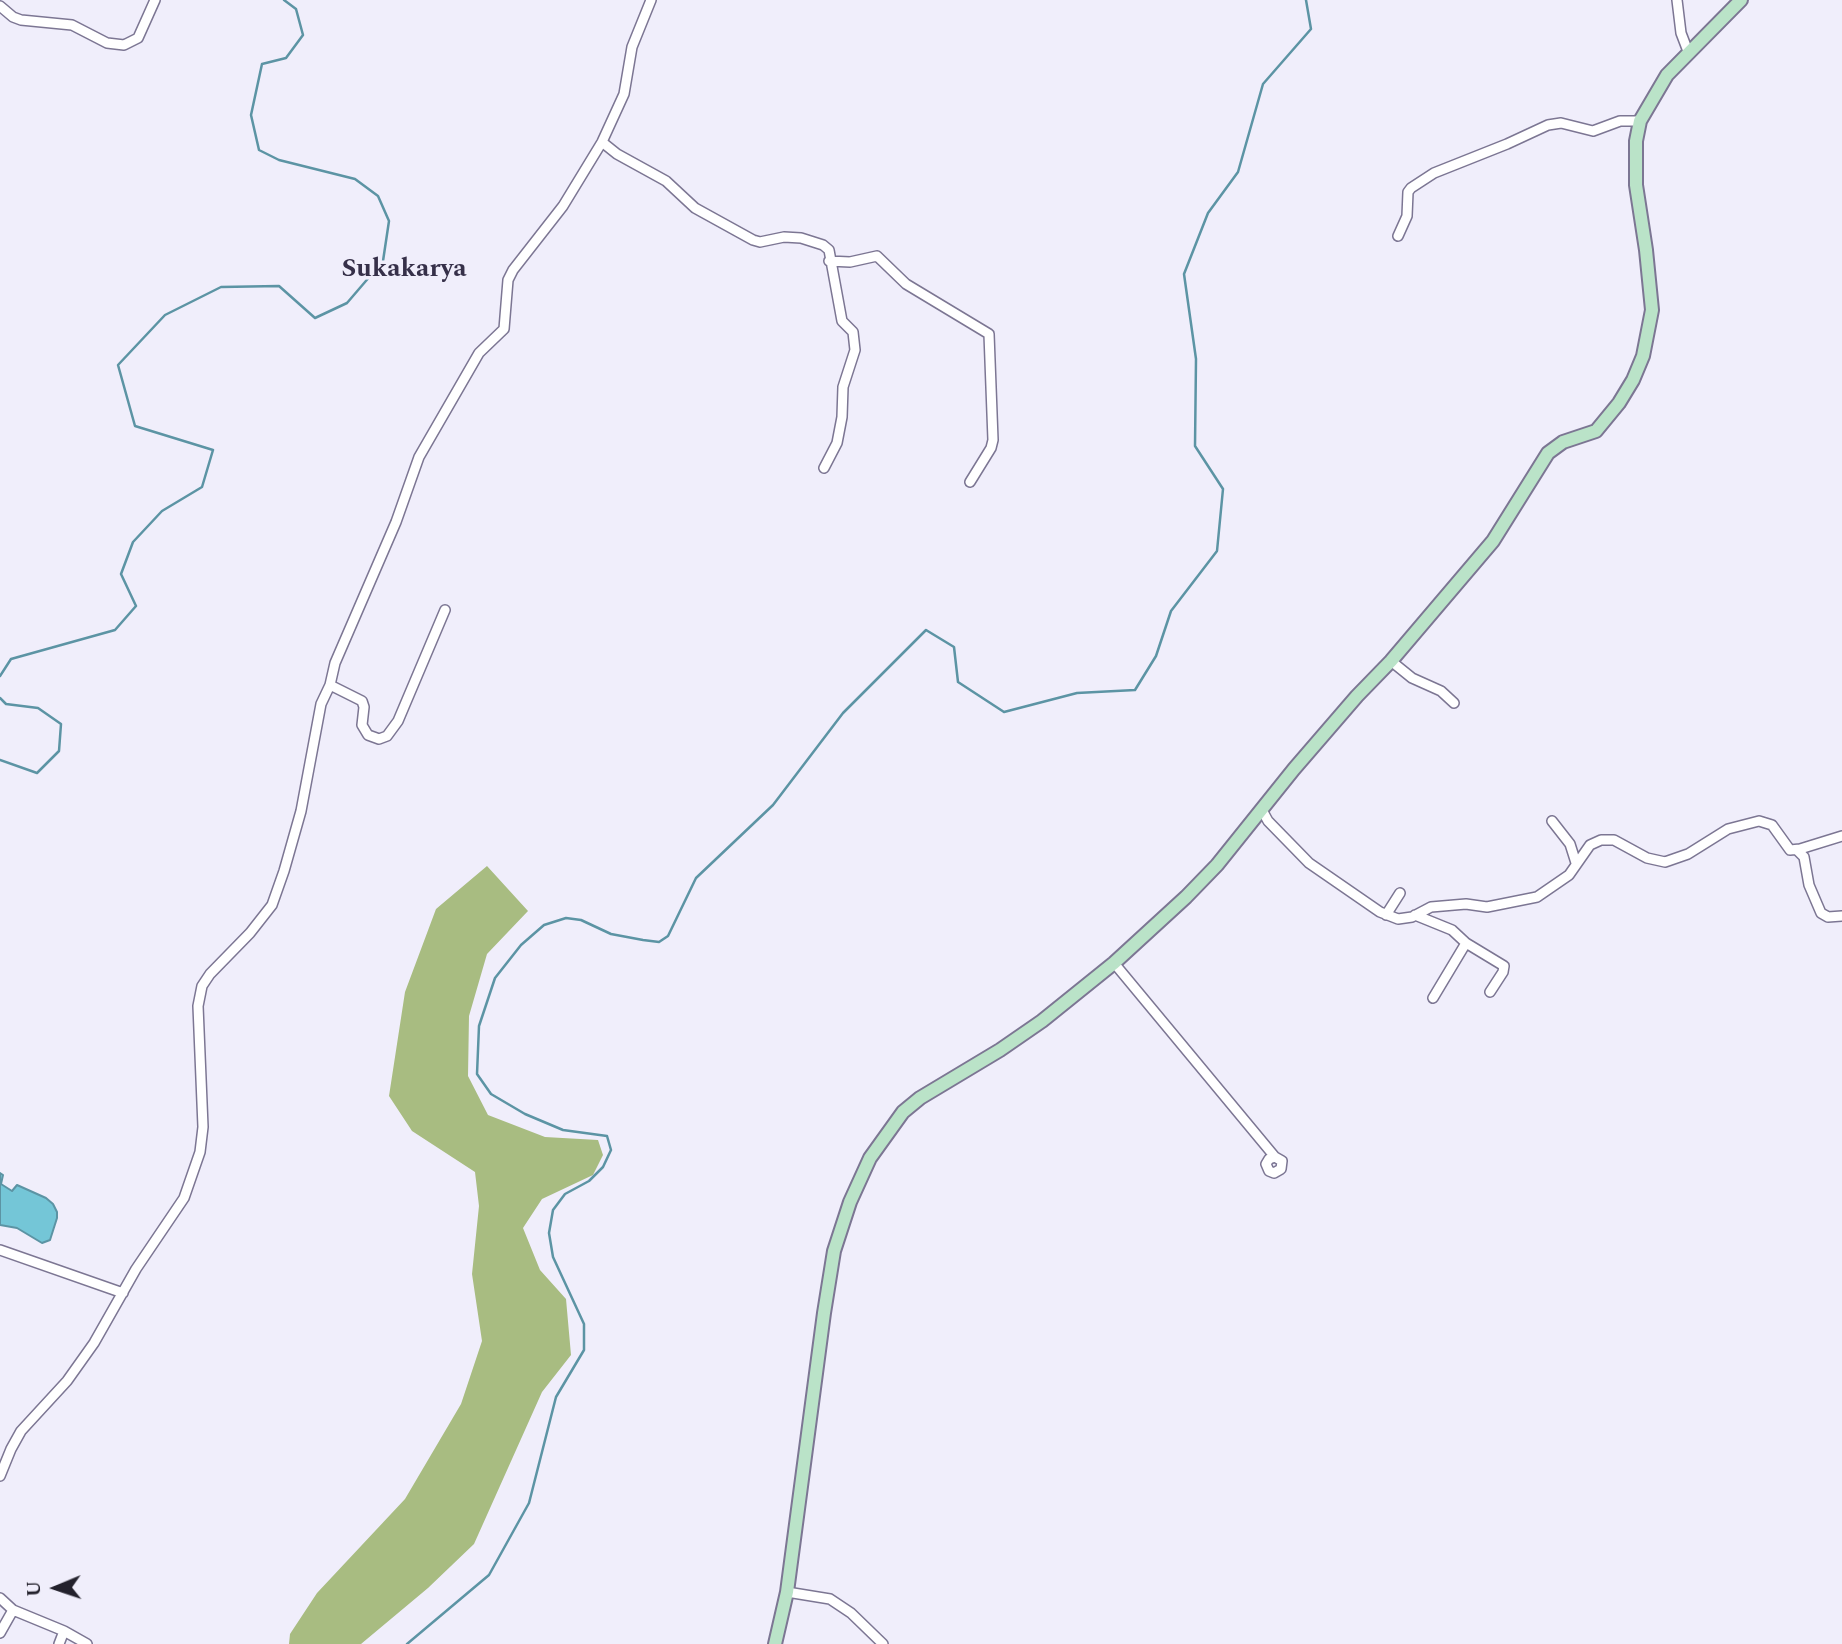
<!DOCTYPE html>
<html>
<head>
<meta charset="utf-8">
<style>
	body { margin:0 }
	#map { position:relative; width:1842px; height:1644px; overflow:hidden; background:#f0eefb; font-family:Spectral,serif }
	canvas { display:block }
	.north { position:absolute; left:21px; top:1553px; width:70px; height:70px; -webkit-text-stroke:5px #f0eefb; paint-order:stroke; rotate:268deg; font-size:19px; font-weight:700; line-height:28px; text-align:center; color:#23212c }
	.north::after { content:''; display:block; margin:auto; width:24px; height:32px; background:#23212c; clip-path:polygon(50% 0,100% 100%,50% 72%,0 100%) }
</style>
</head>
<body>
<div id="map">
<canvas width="1842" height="1644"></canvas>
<div class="north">U</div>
</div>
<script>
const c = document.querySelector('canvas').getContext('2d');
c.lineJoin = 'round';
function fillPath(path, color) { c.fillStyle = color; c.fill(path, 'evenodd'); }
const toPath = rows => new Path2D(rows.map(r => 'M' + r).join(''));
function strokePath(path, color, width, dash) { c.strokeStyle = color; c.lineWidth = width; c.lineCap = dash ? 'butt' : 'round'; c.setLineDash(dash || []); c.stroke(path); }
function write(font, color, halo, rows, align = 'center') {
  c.font = font + ' Spectral,serif'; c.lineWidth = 7; c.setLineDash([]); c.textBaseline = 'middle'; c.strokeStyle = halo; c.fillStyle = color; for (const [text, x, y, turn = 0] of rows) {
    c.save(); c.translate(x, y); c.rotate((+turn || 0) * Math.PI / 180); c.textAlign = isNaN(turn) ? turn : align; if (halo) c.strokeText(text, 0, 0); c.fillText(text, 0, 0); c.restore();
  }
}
fillPath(toPath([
	[487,866,528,911,487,954,469,1016,468,1076,488,1115,545,1137,598,1140,603,1155,593,1175,542,1199,523,1228,540,1270,566,1299,571,1355,542,1392,474,1544,428,1588,361,1644,289,1644,290,1634,317,1593,405,1499,461,1404,482,1341,472,1274,479,1206,475,1172,412,1131,389,1096,405,992,436,909]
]), '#a8bc81');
const water = toPath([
	[0,1173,3,1175,1,1184,12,1191,17,1185,46,1198,53,1204,57,1212,57,1218,50,1240,42,1243,17,1228,0,1225,0,1173]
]);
fillPath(water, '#74c6d7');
strokePath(water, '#5c94a4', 2);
strokePath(toPath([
	[0,676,11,659,115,630,136,606,121,574,133,542,162,511,202,487,213,450,135,426,118,365,165,315,221,287,279,286,315,318,347,303,383,261,389,221,378,196,355,179,279,160,259,150,251,115,262,64,286,58,303,35,296,9,284,0],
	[0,698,6,704,38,708,61,724,59,751,37,773,0,760],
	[407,1644,489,1575,529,1503,556,1397,584,1350,584,1324,553,1257,549,1233,553,1210,565,1194,589,1181,603,1167,611,1150,607,1136,563,1130,525,1114,491,1094,477,1074,479,1026,495,978,521,945,544,925,566,918,581,920,611,934,643,940,659,942,668,936,696,878,773,805,843,713,926,630,954,647,958,682,1004,712,1077,693,1135,690,1156,656,1171,611,1217,551,1223,489,1195,446,1196,359,1184,274,1208,213,1238,172,1263,84,1311,29,1306,0]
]), '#5c94a4', 2.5);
const street = toPath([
	[1677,0,1681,33,1689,54],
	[0,6,13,17,21,20,72,25,107,43,124,45,138,38,155,0],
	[602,142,617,154,666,181,695,208,753,240,760,242,784,237,801,238,823,245,829,250,842,321,853,332,855,350,843,387,842,417,837,443,824,468],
	[1398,236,1407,216,1408,192,1411,188,1434,173,1507,144,1548,125,1561,123,1593,131,1620,121,1640,121],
	[829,261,850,262,877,256,906,284,989,334,993,440,991,448,970,482],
	[1391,661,1412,678,1441,691,1454,703],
	[330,685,362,701,364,707,362,725,368,735,379,739,387,736,398,721,445,610],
	[1262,810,1268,821,1309,863,1380,912,1398,919,1412,917,1431,907,1466,904,1487,907,1537,897,1569,875,1590,845,1601,840,1614,840,1647,858,1665,862,1688,854,1728,829,1759,821,1772,825,1790,850,1800,849,1842,836],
	[1552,821,1570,844,1576,863],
	[1797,850,1804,857,1809,885,1821,913,1828,917,1842,916],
	[1386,915,1400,893],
	[1415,915,1452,930,1466,943,1433,998],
	[1466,943,1504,966,1503,972,1490,992],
	[1114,963,1275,1157,1282,1161,1281,1169,1274,1173,1269,1171,1266,1164,1269,1159,1275,1157],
	[0,1250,123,1293],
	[0,1476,11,1449,21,1431,67,1381,94,1343,136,1269,184,1198,200,1152,203,1127,198,1006,202,986,210,974,250,933,272,905,284,871,301,811,321,704,330,685,335,663,396,522,419,457,479,353,504,329,508,280,513,270,563,206,602,142,624,94,632,47,651,0],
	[787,1592,830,1599,851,1613,883,1644],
	[0,1598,13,1610,64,1631,87,1644],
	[0,1633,13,1610],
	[59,1644,64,1631]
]);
const secondary = toPath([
	[775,1644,787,1592,824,1313,834,1251,850,1202,870,1158,903,1112,920,1098,1000,1050,1042,1021,1114,963,1186,897,1217,865,1294,769,1357,696,1391,661,1493,541,1548,453,1563,442,1596,431,1619,403,1633,380,1643,356,1652,310,1646,250,1636,185,1636,141,1640,121,1667,75,1741,0]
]);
strokePath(street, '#7c7693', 12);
strokePath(secondary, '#7c7693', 16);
strokePath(street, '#fff', 9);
strokePath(secondary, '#bae3c8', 12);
write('bold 26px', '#363049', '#f0eefb', [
	["Sukakarya",404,271]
]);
</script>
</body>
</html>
